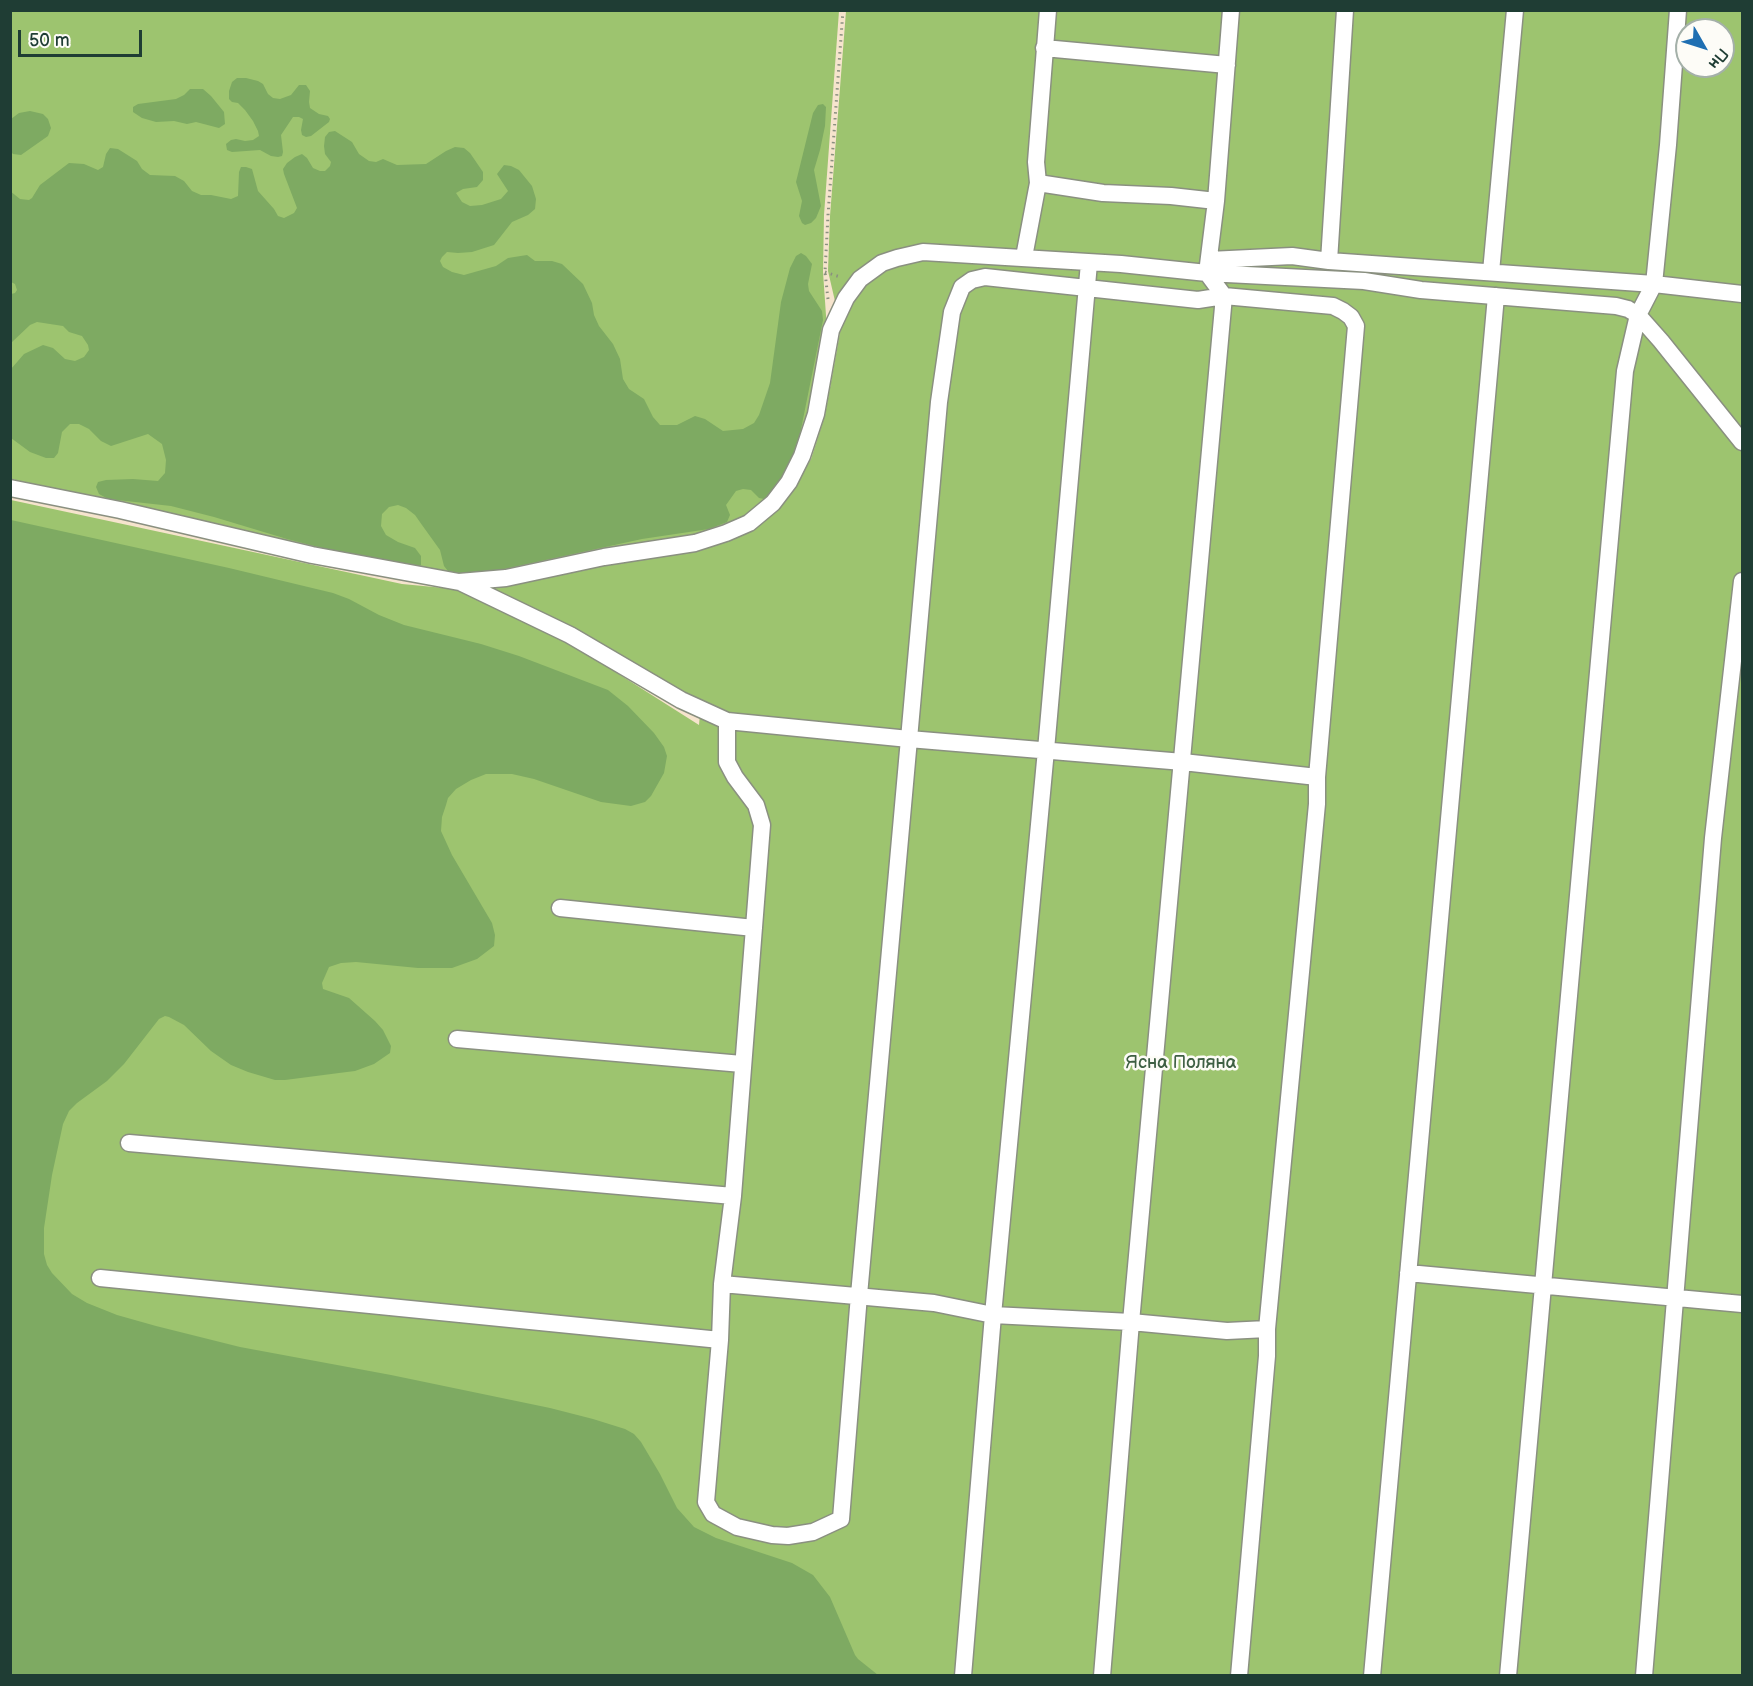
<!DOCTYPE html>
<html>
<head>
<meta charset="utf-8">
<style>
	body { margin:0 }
	#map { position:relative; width:1753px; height:1686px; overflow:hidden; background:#f6e4cd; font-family:"Balsamiq Sans",sans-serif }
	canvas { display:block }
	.frame { position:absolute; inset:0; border:12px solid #1f3d34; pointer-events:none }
	.north { position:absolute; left:1675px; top:18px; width:60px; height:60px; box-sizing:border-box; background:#fdfcf7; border:2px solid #a4b0a9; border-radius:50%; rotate:129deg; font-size:16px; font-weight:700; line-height:24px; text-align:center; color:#1f3d34 }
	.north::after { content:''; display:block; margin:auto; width:21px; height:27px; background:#1f6fb2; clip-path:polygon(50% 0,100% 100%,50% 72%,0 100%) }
	.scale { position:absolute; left:18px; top:30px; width:124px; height:27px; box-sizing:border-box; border:3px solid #1f3d34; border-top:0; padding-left:8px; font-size:18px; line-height:21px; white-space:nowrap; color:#1f3d34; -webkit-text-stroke:4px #fdfcf7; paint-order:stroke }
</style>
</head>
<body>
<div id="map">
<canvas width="1753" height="1686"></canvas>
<div class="frame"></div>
<div class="north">Пн</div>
<div class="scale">50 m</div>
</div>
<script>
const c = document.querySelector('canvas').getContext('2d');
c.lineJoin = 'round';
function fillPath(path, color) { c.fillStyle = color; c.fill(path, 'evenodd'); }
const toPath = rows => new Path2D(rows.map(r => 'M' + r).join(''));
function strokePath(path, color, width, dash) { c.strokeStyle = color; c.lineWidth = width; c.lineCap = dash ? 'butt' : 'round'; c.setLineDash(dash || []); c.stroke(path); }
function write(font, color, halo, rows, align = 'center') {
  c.font = font + ' "Balsamiq Sans",sans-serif'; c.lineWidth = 5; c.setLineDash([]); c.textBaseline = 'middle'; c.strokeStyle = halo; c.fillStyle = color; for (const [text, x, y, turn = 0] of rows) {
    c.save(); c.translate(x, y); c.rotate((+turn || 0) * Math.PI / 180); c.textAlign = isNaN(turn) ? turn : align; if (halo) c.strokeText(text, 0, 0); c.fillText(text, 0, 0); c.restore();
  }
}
fillPath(toPath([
	[10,11,839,11,824,215,823,272,827,330,809,411,797,453,769,499,746,517,726,527,695,534,603,550,498,573,461,576,403,569,122,503,11,479],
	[846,11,1742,11,1742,1675,11,1676,11,500,402,584,455,589,541,628,595,659,699,725,701,701,686,695,571,627,493,589,495,587,753,529,779,509,796,485,811,459,825,415,841,327,828,271,830,216],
	[1687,30,1723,30,1723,66,1687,66]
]), '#9dc46f');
fillPath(toPath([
	[237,78,246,78,258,81,263,84,268,94,273,98,280,99,291,95,299,85,306,85,310,91,309,102,310,108,319,114,328,116,330,119,329,122,311,136,306,137,302,135,301,130,303,119,299,117,293,117,281,135,283,152,282,156,278,157,271,156,260,150,232,152,227,150,226,144,231,140,236,139,245,141,253,140,259,136,258,131,253,121,245,110,238,103,232,102,229,99,229,91,232,82],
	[190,89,203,89,211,96,224,112,225,124,219,128,196,122,187,124,174,121,156,122,142,118,133,112,133,107,138,104,176,99,184,95],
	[823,104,826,107,825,126,820,150,814,170,821,206,816,218,811,223,805,225,802,223,799,216,802,201,796,182,813,113,818,105],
	[30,111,43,114,48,119,51,128,48,136,21,155,13,154,11,152,11,119,19,113],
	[335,131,352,142,359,154,369,161,376,162,383,159,397,165,426,164,446,151,455,147,464,148,470,153,483,172,483,180,477,187,463,189,456,193,462,202,470,206,482,205,501,199,508,191,497,174,504,165,511,166,519,170,532,186,536,199,535,209,528,215,512,222,494,245,472,252,458,253,447,252,442,257,440,261,443,267,452,272,464,275,496,266,508,258,527,255,535,261,552,261,562,264,583,284,592,303,594,315,599,326,613,344,620,359,623,379,629,389,644,399,653,417,660,425,677,425,695,416,705,419,723,431,743,429,754,423,759,415,770,383,781,302,790,268,796,256,801,253,806,256,812,264,808,284,809,291,822,311,823,320,798,444,787,471,770,496,764,499,759,498,751,490,743,489,736,491,726,505,730,515,727,522,709,529,642,539,495,571,460,573,448,571,444,566,440,550,422,525,415,515,406,508,398,505,389,507,382,514,381,526,386,535,398,542,415,548,421,556,421,565,415,569,401,568,287,539,214,517,171,506,108,499,99,494,96,487,98,482,106,480,133,479,158,481,165,473,166,460,162,444,148,434,111,446,101,441,89,429,79,424,70,424,62,432,58,453,54,458,46,458,30,452,11,438,11,369,24,354,43,345,53,348,65,359,75,361,84,357,89,350,88,345,82,336,69,332,63,326,37,322,30,325,11,343,11,294,15,293,17,290,15,284,11,282,10,191,20,199,29,200,32,198,40,185,69,163,84,164,98,170,103,167,106,154,110,148,118,149,137,161,142,169,150,175,175,176,184,181,192,191,201,195,211,195,231,199,238,196,239,172,241,167,246,167,252,169,258,191,274,209,278,216,284,218,294,213,297,208,284,174,283,169,287,163,295,157,302,154,307,158,313,168,320,171,325,171,330,166,331,162,325,154,324,146,325,137,329,132],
	[11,520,229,568,333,593,349,599,379,615,404,625,481,644,519,656,608,690,628,706,654,733,664,747,667,756,664,773,651,796,645,802,631,806,601,802,534,779,512,774,486,774,471,780,456,789,448,798,446,805,442,817,441,831,452,855,492,923,495,935,494,946,477,959,452,968,418,968,356,962,341,963,329,967,322,983,323,989,349,998,375,1021,383,1030,391,1046,390,1053,374,1064,355,1071,339,1073,285,1080,275,1080,248,1072,231,1065,211,1051,184,1025,169,1017,165,1016,159,1019,124,1064,107,1081,77,1103,69,1111,63,1124,52,1175,44,1228,44,1254,47,1265,52,1273,72,1294,87,1303,117,1315,156,1326,240,1347,391,1375,550,1408,593,1419,625,1429,634,1434,641,1442,660,1474,677,1508,694,1527,716,1538,792,1563,813,1575,830,1597,855,1655,858,1659,878,1675,11,1675]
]), '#7eaa62');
const minor = toPath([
	[1044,48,1227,65],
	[1038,183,1103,193,1171,196,1216,201],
	[1024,257,1038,183,1036,162,1048,10],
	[1209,260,1292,256,1329,261,1654,284,1742,294],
	[1329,261,1345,10],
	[1491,272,1515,10],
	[10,488,120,510,312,555,459,582,506,578,604,557,695,543,726,533,749,523,773,503,789,482,802,456,816,414,831,330,846,298,860,279,882,263,897,258,923,252,1121,264,1207,273,1364,281,1421,290,1616,306,1628,309,1638,315,1661,341,1742,442],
	[462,583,570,635,681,700,727,721],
	[560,908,754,928],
	[457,1039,742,1064],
	[129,1143,733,1196],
	[1408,1273,1742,1304],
	[100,1278,720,1340],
	[722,1284,934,1303,993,1315,1131,1322,1227,1331,1267,1329],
	[963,1676,993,1315,1046,750,1089,263],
	[1102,1676,1131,1322,1224,296,1207,273,1216,201,1231,10],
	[1239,1676,1267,1356,1267,1329,1317,804,1317,777,1356,326,1351,317,1343,311,1333,306,1224,296,1198,300,985,277,972,280,962,287,952,312,939,402,909,739,859,1295,841,1519,813,1532,788,1536,772,1535,737,1527,713,1514,706,1502,720,1340,722,1284,733,1196,762,825,756,805,735,777,727,762,727,721,909,739,1183,762,1317,777],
	[1372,1676,1496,296],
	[1508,1676,1625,371,1638,315,1654,284,1668,145,1678,10],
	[1644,1676,1713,838,1742,581]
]);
strokePath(minor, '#8a9080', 19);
strokePath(toPath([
	[825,272,840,277],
	[828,299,825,272,828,215,843,10]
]), '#8a9080', 3, [1.5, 4.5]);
strokePath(minor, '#fff', 16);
write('18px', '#3e5f43', '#fdfcf7', [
	["Ясна Поляна",1181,1063]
]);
</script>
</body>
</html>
